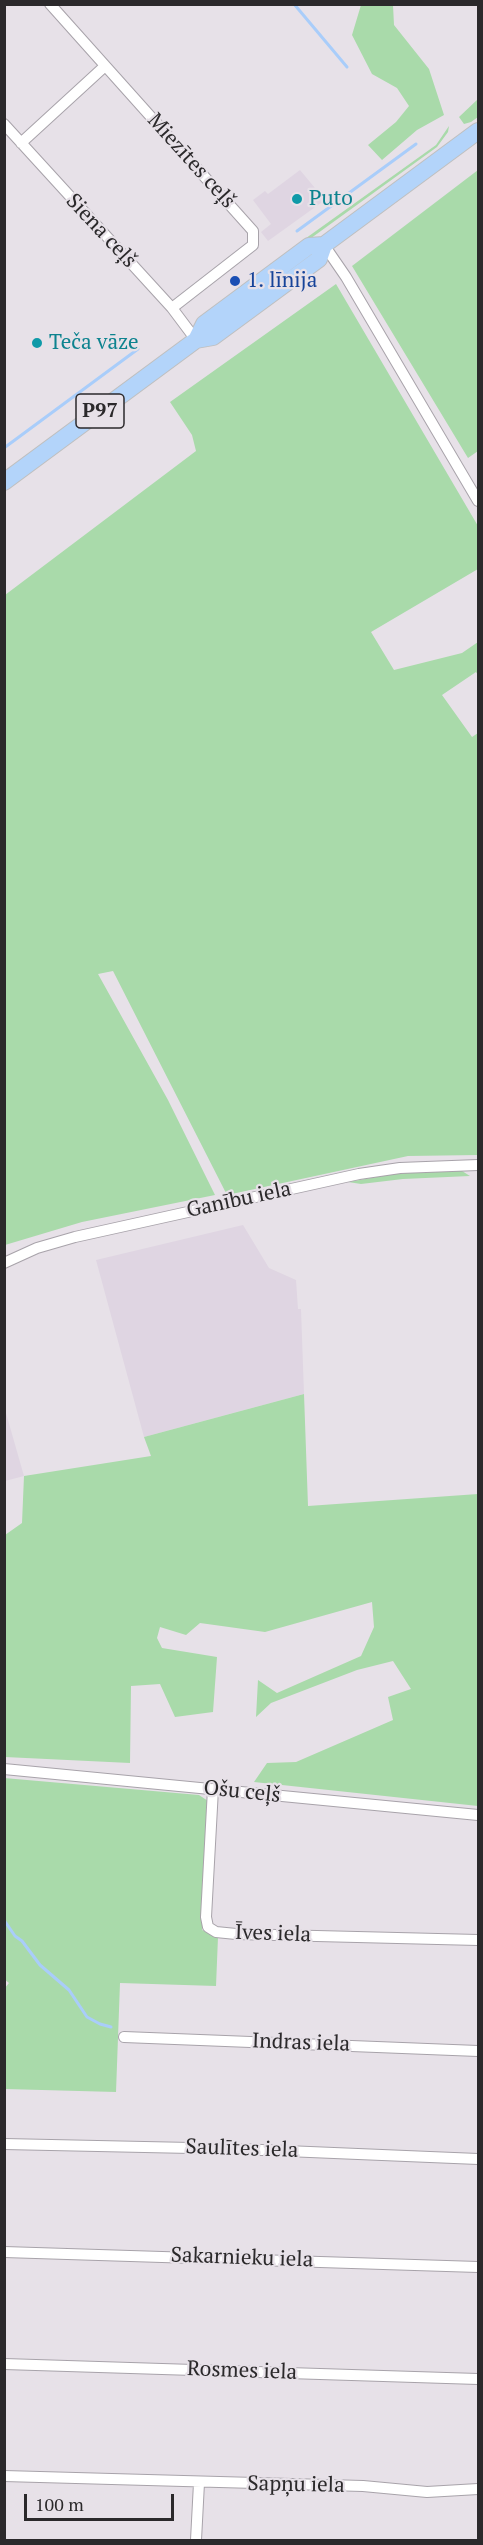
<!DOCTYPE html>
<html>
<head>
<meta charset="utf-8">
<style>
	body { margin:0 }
	#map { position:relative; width:483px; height:2545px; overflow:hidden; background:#e7e1e8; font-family:"PT Serif",serif }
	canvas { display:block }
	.frame { position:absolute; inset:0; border:6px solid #2b292b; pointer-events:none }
	.scale { position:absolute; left:24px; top:2494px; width:150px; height:27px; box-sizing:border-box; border:3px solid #2b292b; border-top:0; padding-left:8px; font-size:18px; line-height:21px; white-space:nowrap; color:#2b292b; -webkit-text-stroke:4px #e7e1e8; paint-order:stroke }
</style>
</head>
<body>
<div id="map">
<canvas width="483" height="2545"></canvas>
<div class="frame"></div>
<div class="scale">100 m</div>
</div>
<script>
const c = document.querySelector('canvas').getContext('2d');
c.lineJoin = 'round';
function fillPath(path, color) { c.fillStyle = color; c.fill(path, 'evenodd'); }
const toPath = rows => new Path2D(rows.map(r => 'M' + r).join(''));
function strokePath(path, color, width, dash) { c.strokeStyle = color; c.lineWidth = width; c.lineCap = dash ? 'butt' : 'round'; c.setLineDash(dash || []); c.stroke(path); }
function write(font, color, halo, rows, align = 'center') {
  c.font = font + ' "PT Serif",serif'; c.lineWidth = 4.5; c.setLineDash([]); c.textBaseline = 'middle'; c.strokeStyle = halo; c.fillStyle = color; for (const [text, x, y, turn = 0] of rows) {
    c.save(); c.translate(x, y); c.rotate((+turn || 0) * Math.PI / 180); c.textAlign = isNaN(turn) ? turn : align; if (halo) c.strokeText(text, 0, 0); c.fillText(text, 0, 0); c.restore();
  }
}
fillPath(toPath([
	[300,170,325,200,268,241,261,232,271,224,253,200,265,191,268,194],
	[243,1225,269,1268,296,1280,298,1309,301,1309,304,1394,144,1437,96,1260],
	[4,1406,24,1476,5,1481,4,1481]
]), '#dfd5e2');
fillPath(toPath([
	[361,5,393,5,394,25,429,69,444,115,417,130,382,160,368,145,396,122,409,106,397,88,372,74,352,35],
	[478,99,478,117,471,122,464,124,459,117],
	[449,126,448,132,437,147,296,249,295,246,436,145],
	[478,170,478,451,468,458,352,266],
	[336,284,478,526,478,569,371,632,394,670,462,653,478,642,478,675,476,672,442,695,472,737,478,733,478,1155,408,1156,227,1195,113,971,98,974,168,1100,215,1195,82,1222,5,1245,5,595,196,451,192,435,170,402],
	[429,1171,462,1171,470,1176,403,1179,361,1184,348,1182,394,1174],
	[304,1394,308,1506,478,1494,478,1806,254,1782,267,1763,296,1762,393,1720,388,1697,411,1689,393,1661,357,1670,271,1703,256,1717,258,1680,277,1693,361,1656,374,1627,372,1602,265,1632,200,1623,186,1635,160,1627,157,1638,162,1648,217,1657,213,1712,175,1717,160,1684,131,1686,130,1763,5,1757,5,1535,22,1523,24,1476,151,1456,144,1437],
	[4,1778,199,1795,208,1801,202,1930,218,1937,216,1986,120,1983,116,2092,5,2089,4,1989,9,1983,4,1979]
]), '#a9daaa');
strokePath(toPath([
	[294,4,347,67],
	[297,231,416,144],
	[4,448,138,349],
	[4,1920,15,1936,22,1941,40,1965,69,1990,87,2017,100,2024,111,2027]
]), '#a9cdfa', 3);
const minor = toPath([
	[50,4,253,231,253,245,172,308],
	[4,124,172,308,196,340],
	[21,143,105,66],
	[324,245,346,277,478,501],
	[4,1263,37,1248,75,1237,359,1174,400,1168,478,1165],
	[4,1769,478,1815],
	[213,1789,206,1917,208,1927,216,1932,236,1934,478,1940],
	[124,2037,478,2051],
	[4,2144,238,2149,478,2159],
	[4,2252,478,2267],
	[4,2364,478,2379],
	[4,2476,363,2486,427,2492,478,2489],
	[196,2540,199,2483]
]);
const primary = toPath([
	[196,340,213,337,319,259,324,245,478,131],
	[4,482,196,340,204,324,309,246,324,245]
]);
strokePath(minor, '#a8a3aa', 12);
strokePath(primary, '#bfbfbf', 18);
strokePath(minor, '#fff', 10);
strokePath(primary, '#b3d4fa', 16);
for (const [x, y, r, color] of [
	[297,199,6,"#0f9aa8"],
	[235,281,6,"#1a4fb4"],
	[37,343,6,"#0f9aa8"]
]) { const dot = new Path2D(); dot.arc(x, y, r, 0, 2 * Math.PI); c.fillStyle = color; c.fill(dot); strokePath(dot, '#e7e1e8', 2); }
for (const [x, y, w] of [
	[100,411,48]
]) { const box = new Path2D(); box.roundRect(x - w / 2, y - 17, w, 34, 4.5); c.fillStyle = '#e7e1e8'; c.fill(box); strokePath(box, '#2b292b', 1.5); }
write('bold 20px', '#2b292b', null, [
	["P97",100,411]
]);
write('21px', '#2b292b', '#e7e1e8', [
	["Miezītes ceļš",191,161,48],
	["Siena ceļš",101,231,47],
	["Ganību iela",239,1200,-12],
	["Ošu ceļš",242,1792,6],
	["Īves iela",273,1934,2],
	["Indras iela",301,2043,2],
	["Saulītes iela",242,2149,2],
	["Sakarnieku iela",242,2258,2],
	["Rosmes iela",242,2371,2],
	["Sapņu iela",296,2485,1]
]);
write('21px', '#0d838f', '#e7e1e8', [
	["Puto",309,199],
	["Teča vāze",49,343]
], 'left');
write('21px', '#164399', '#e7e1e8', [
	["1. līnija",247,281]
], 'left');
</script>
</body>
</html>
